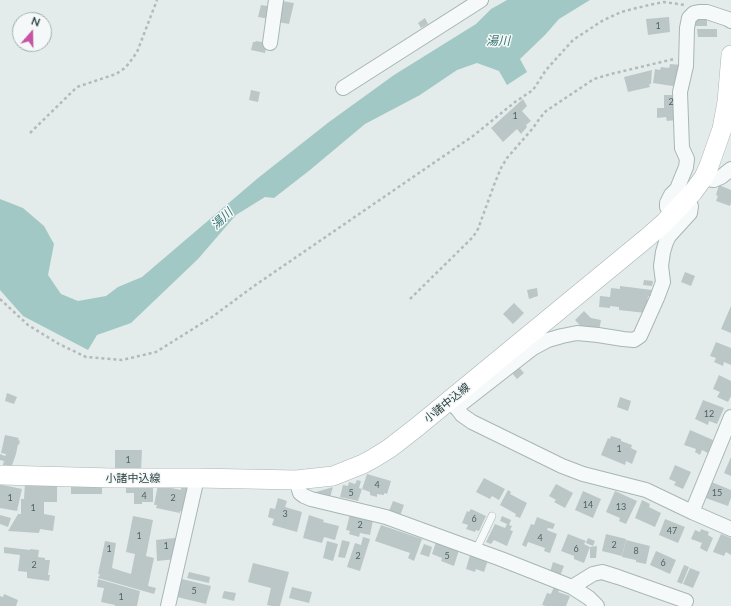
<!DOCTYPE html>
<html>
<head>
<meta charset="utf-8">
<style>
	body { margin:0 }
	#map { position:relative; width:731px; height:606px; overflow:hidden; background:#e4ebeb; font-family:Lato,sans-serif }
	canvas { display:block }
	.north { position:absolute; left:12px; top:12px; width:40px; height:40px; box-sizing:border-box; background:#f4f8f8; border:1px solid #a4afaf; border-radius:50%; rotate:20deg; font-size:11px; font-weight:700; line-height:16px; text-align:center; color:#2d4142 }
	.north::after { content:''; display:block; margin:auto; width:14px; height:18px; background:#c653a5; clip-path:polygon(50% 0,100% 100%,50% 72%,0 100%) }
</style>
</head>
<body>
<div id="map">
<canvas width="731" height="606"></canvas>
<div class="north">N</div>
</div>
<script>
const c = document.querySelector('canvas').getContext('2d');
c.lineJoin = 'round';
function fillPath(path, color) { c.fillStyle = color; c.fill(path, 'evenodd'); }
const toPath = rows => new Path2D(rows.map(r => 'M' + r).join(''));
function strokePath(path, color, width, dash) { c.strokeStyle = color; c.lineWidth = width; c.lineCap = dash ? 'butt' : 'round'; c.setLineDash(dash || []); c.stroke(path); }
function write(font, color, halo, rows, align = 'center') {
  c.font = font + ' Lato,"Noto Sans JP",sans-serif'; c.lineWidth = 3; c.setLineDash([]); c.textBaseline = 'middle'; c.strokeStyle = halo; c.fillStyle = color; for (const [text, x, y, turn = 0] of rows) {
    c.save(); c.translate(x, y); c.rotate((+turn || 0) * Math.PI / 180); c.textAlign = isNaN(turn) ? turn : align; if (halo) c.strokeText(text, 0, 0); c.fillText(text, 0, 0); c.restore();
  }
}
fillPath(toPath([
	[507,0,590,0,559,19,545,35,520,59,527,72,507,85,499,71,477,63,457,70,420,95,365,124,310,170,274,198,265,197,236,215,198,259,131,323,97,335,88,350,23,316,0,290,0,199,23,208,44,226,54,244,48,275,61,294,78,301,106,296,118,287,142,277,258,178,329,122,394,75,476,24,491,9]
]), '#a2c8c6');
fillPath(toPath([
	[282,1,294,3,289,24,278,22],
	[261,5,273,7,270,19,258,17],
	[669,17,670,32,648,35,646,19],
	[694,17,707,17,707,26,694,26],
	[425,18,428,24,421,28,418,23],
	[697,29,717,29,717,37,698,37],
	[256,41,267,43,265,53,251,50,253,42,255,42],
	[670,64,682,65,679,87,653,83,655,69,660,70,661,67,669,68],
	[652,70,651,84,649,84,650,87,628,92,624,77],
	[251,90,260,92,258,102,249,100],
	[664,95,677,95,677,120,667,121,666,117,657,118,657,108,664,108],
	[523,99,527,106,522,111,531,121,526,125,527,127,521,134,517,129,503,142,491,128],
	[719,185,731,190,731,203,730,206,716,201,718,196,716,195],
	[685,272,695,276,691,286,681,282],
	[644,280,653,281,652,286,643,285],
	[620,286,652,290,651,297,648,296,646,313,619,310,619,307,610,306,610,308,599,307,600,296,610,297,611,288,620,289],
	[537,288,538,296,529,299,527,290],
	[514,303,524,313,513,324,503,314],
	[731,306,731,333,721,329],
	[584,311,591,318,601,320,599,331,583,329,575,320],
	[716,342,731,348,731,365,724,362,723,366,714,362,716,358,710,356],
	[517,365,524,373,517,379,511,372],
	[719,375,731,381,731,396,728,402,717,397,720,392,713,389],
	[7,393,17,397,14,404,5,401],
	[620,397,631,401,628,411,617,407],
	[703,400,724,408,717,424,709,421,708,425,695,419],
	[690,430,713,440,708,453,702,450,700,455,695,452,696,449,684,445],
	[5,435,19,438,18,440,20,441,19,445,18,444,16,454,11,468,2,468,4,461,0,460,0,454,5,456,6,454,1,453],
	[611,436,621,439,621,441,632,445,631,448,637,451,632,464,626,461,625,465,601,455,608,438,610,439],
	[115,450,142,450,141,470,115,470],
	[731,457,731,476,724,473],
	[675,465,691,472,683,489,674,485,676,482,669,479],
	[367,474,391,481,387,494,384,493,384,495,377,494,377,497,370,495,370,492,362,489],
	[484,478,505,489,499,500,492,496,490,499,476,492],
	[357,480,361,481,359,488,362,489,358,501,340,497,343,485,348,486,349,482,355,484],
	[709,481,731,490,731,498,728,506,703,497],
	[0,483,3,484,3,485,22,489,17,511,0,508],
	[25,483,57,484,57,502,44,502,44,514,55,516,53,531,40,529,39,533,8,531,18,514,21,514,21,499,24,499],
	[71,483,102,485,102,494,71,494],
	[556,484,573,493,565,508,554,502,556,500,549,496],
	[126,485,153,486,153,502,142,502,142,504,134,504,134,493,126,493],
	[158,485,181,490,181,487,191,489,184,512,180,511,180,513,156,508,157,505,154,505],
	[333,487,330,497,316,494,316,492],
	[508,490,511,492,510,494,527,503,520,518,515,516,516,514,500,505],
	[583,491,601,499,593,518,575,510],
	[615,491,637,501,626,524,619,521,620,518,606,512],
	[278,498,287,501,285,507,302,512,297,532,272,525,274,519,268,517,270,508,275,509],
	[642,500,650,504,649,507,661,513,655,527,635,518],
	[393,501,404,505,400,516,389,511],
	[471,509,486,516,479,531,476,530,475,532,466,529,468,525,462,523,467,511,469,512],
	[350,514,373,520,370,535,360,533,359,537,349,534,350,531,346,530],
	[0,515,11,518,8,527,0,524],
	[309,515,324,520,323,522,339,526,335,540,324,537,322,543,303,538],
	[133,516,153,520,146,556,154,558,148,586,156,588,154,594,98,578,100,574,98,574,105,541,116,543,112,568,131,574,135,554,126,552],
	[502,516,511,520,509,525,512,526,510,530,513,531,507,546,494,540,491,544,486,542,495,524,505,528,507,524,500,521],
	[537,517,555,524,553,529,548,528,547,530,557,534,550,553,544,551,545,548,528,542,526,547,522,545,531,524,534,525],
	[665,519,685,527,678,543,659,535],
	[381,525,422,539,414,561,408,558,410,553,375,541],
	[701,529,709,532,708,535,713,538,707,552,700,548,702,543,691,539,695,530,700,532],
	[568,534,586,541,584,544,590,547,584,563,574,559,574,556,561,551],
	[606,534,626,539,622,556,602,551],
	[721,534,731,538,731,555,726,552,724,556,713,552],
	[363,537,370,539,360,571,347,567,355,543,361,545],
	[175,538,177,559,157,561,156,540],
	[588,538,595,541,593,546,586,543],
	[342,540,350,542,345,558,338,557],
	[626,540,650,546,646,564,636,562,636,560,622,557],
	[327,541,338,544,333,561,323,558],
	[436,542,459,550,454,566,441,561,442,558,432,554],
	[424,544,432,547,429,557,420,554],
	[597,546,596,558,590,558,590,547],
	[4,547,30,550,30,549,39,550,38,557,45,558,45,560,50,560,48,575,50,575,49,581,27,578,27,572,18,571,20,555,4,553],
	[656,551,676,560,670,574,650,565],
	[470,555,488,560,484,572,476,569,475,572,466,569],
	[553,562,564,566,560,576,550,572],
	[253,563,289,572,280,606,272,606,267,605,271,588,248,582],
	[684,565,689,567,682,584,677,582],
	[690,568,700,572,693,588,683,584],
	[189,572,210,577,209,583,187,578],
	[98,579,140,591,137,606,115,606,115,605,101,602,104,588,97,587],
	[182,579,211,586,206,604,177,597],
	[292,587,312,592,309,603,289,598],
	[554,587,560,589,558,592,570,596,566,606,546,606,542,605,547,593,551,594],
	[224,591,236,593,234,601,222,598],
	[4,594,18,600,16,606,0,606,0,596,3,597]
]), '#bbc7c7');
const lane = toPath([
	[476,550,492,516]
]);
const street = toPath([
	[270,43,276,0],
	[343,88,481,0],
	[704,177,708,179,714,180,721,177,731,169],
	[672,215,667,207,667,203,671,195,677,189,686,167,687,159,682,148,680,92,686,66,687,28,689,18,694,13,699,12,707,12,728,19,731,21],
	[451,400,462,415,472,422,562,466,583,474,646,490,692,512,731,529],
	[456,408,533,348,548,340,562,336,577,333,598,335,623,339,634,340,640,336,657,298,663,282,661,266,663,252,666,242,669,236,690,213,691,206,686,199],
	[296,480,300,493,304,496,311,499,386,517,501,559,572,587,589,598,597,606],
	[692,512,731,417],
	[572,587,593,574,602,572,618,577,686,601],
	[168,606,197,478]
]);
const secondary = toPath([
	[0,475,113,478,197,478,296,480,333,476,363,464,374,458,390,448,417,427,648,237,665,222,693,192,704,177,709,166,722,129,727,102,731,55]
]);
strokePath(lane, '#a9b5b5', 8);
strokePath(street, '#a9b5b5', 16);
strokePath(secondary, '#a9b5b5', 20);
strokePath(toPath([
	[30,133,77,87,116,74,125,68,130,62,137,52,157,0],
	[0,299,28,325,59,344,86,357,122,360,156,352,212,317,254,286,473,136,515,102,533,90,546,70,573,40,602,21,621,12,649,5,664,2,685,5],
	[410,299,473,237,478,229,494,185,501,168,507,158,533,128,540,118,546,111,594,79,611,74,674,59]
]), '#b2babb', 2.5, [3, 3]);
strokePath(lane, '#f6f9f9', 7);
strokePath(street, '#f6f9f9', 14);
strokePath(secondary, '#fff', 19);
write('9px', '#506263', null, [
	["1",658,26],
	["2",671,102],
	["1",515,116],
	["12",709,414],
	["1",619,449],
	["1",128,460],
	["4",377,485],
	["5",351,493],
	["15",717,493],
	["4",144,496],
	["1",10,498],
	["2",173,498],
	["14",588,505],
	["13",621,507],
	["1",33,508],
	["3",285,514],
	["6",474,519],
	["2",360,525],
	["47",672,531],
	["1",139,536],
	["4",540,538],
	["2",614,545],
	["1",166,546],
	["1",109,549],
	["6",576,549],
	["8",636,551],
	["2",358,556],
	["5",447,556],
	["6",663,563],
	["2",34,565],
	["5",194,591],
	["1",121,597]
]);
write('11px', '#2d4142', '#f4f8f8', [
	["小諸中込線",447,403,-39],
	["小諸中込線",133,478]
]);
write('italic 12px', '#397373', '#f4f8f8', [
	["湯川",498,41],
	["湯川",222,219,-44]
]);
</script>
</body>
</html>
